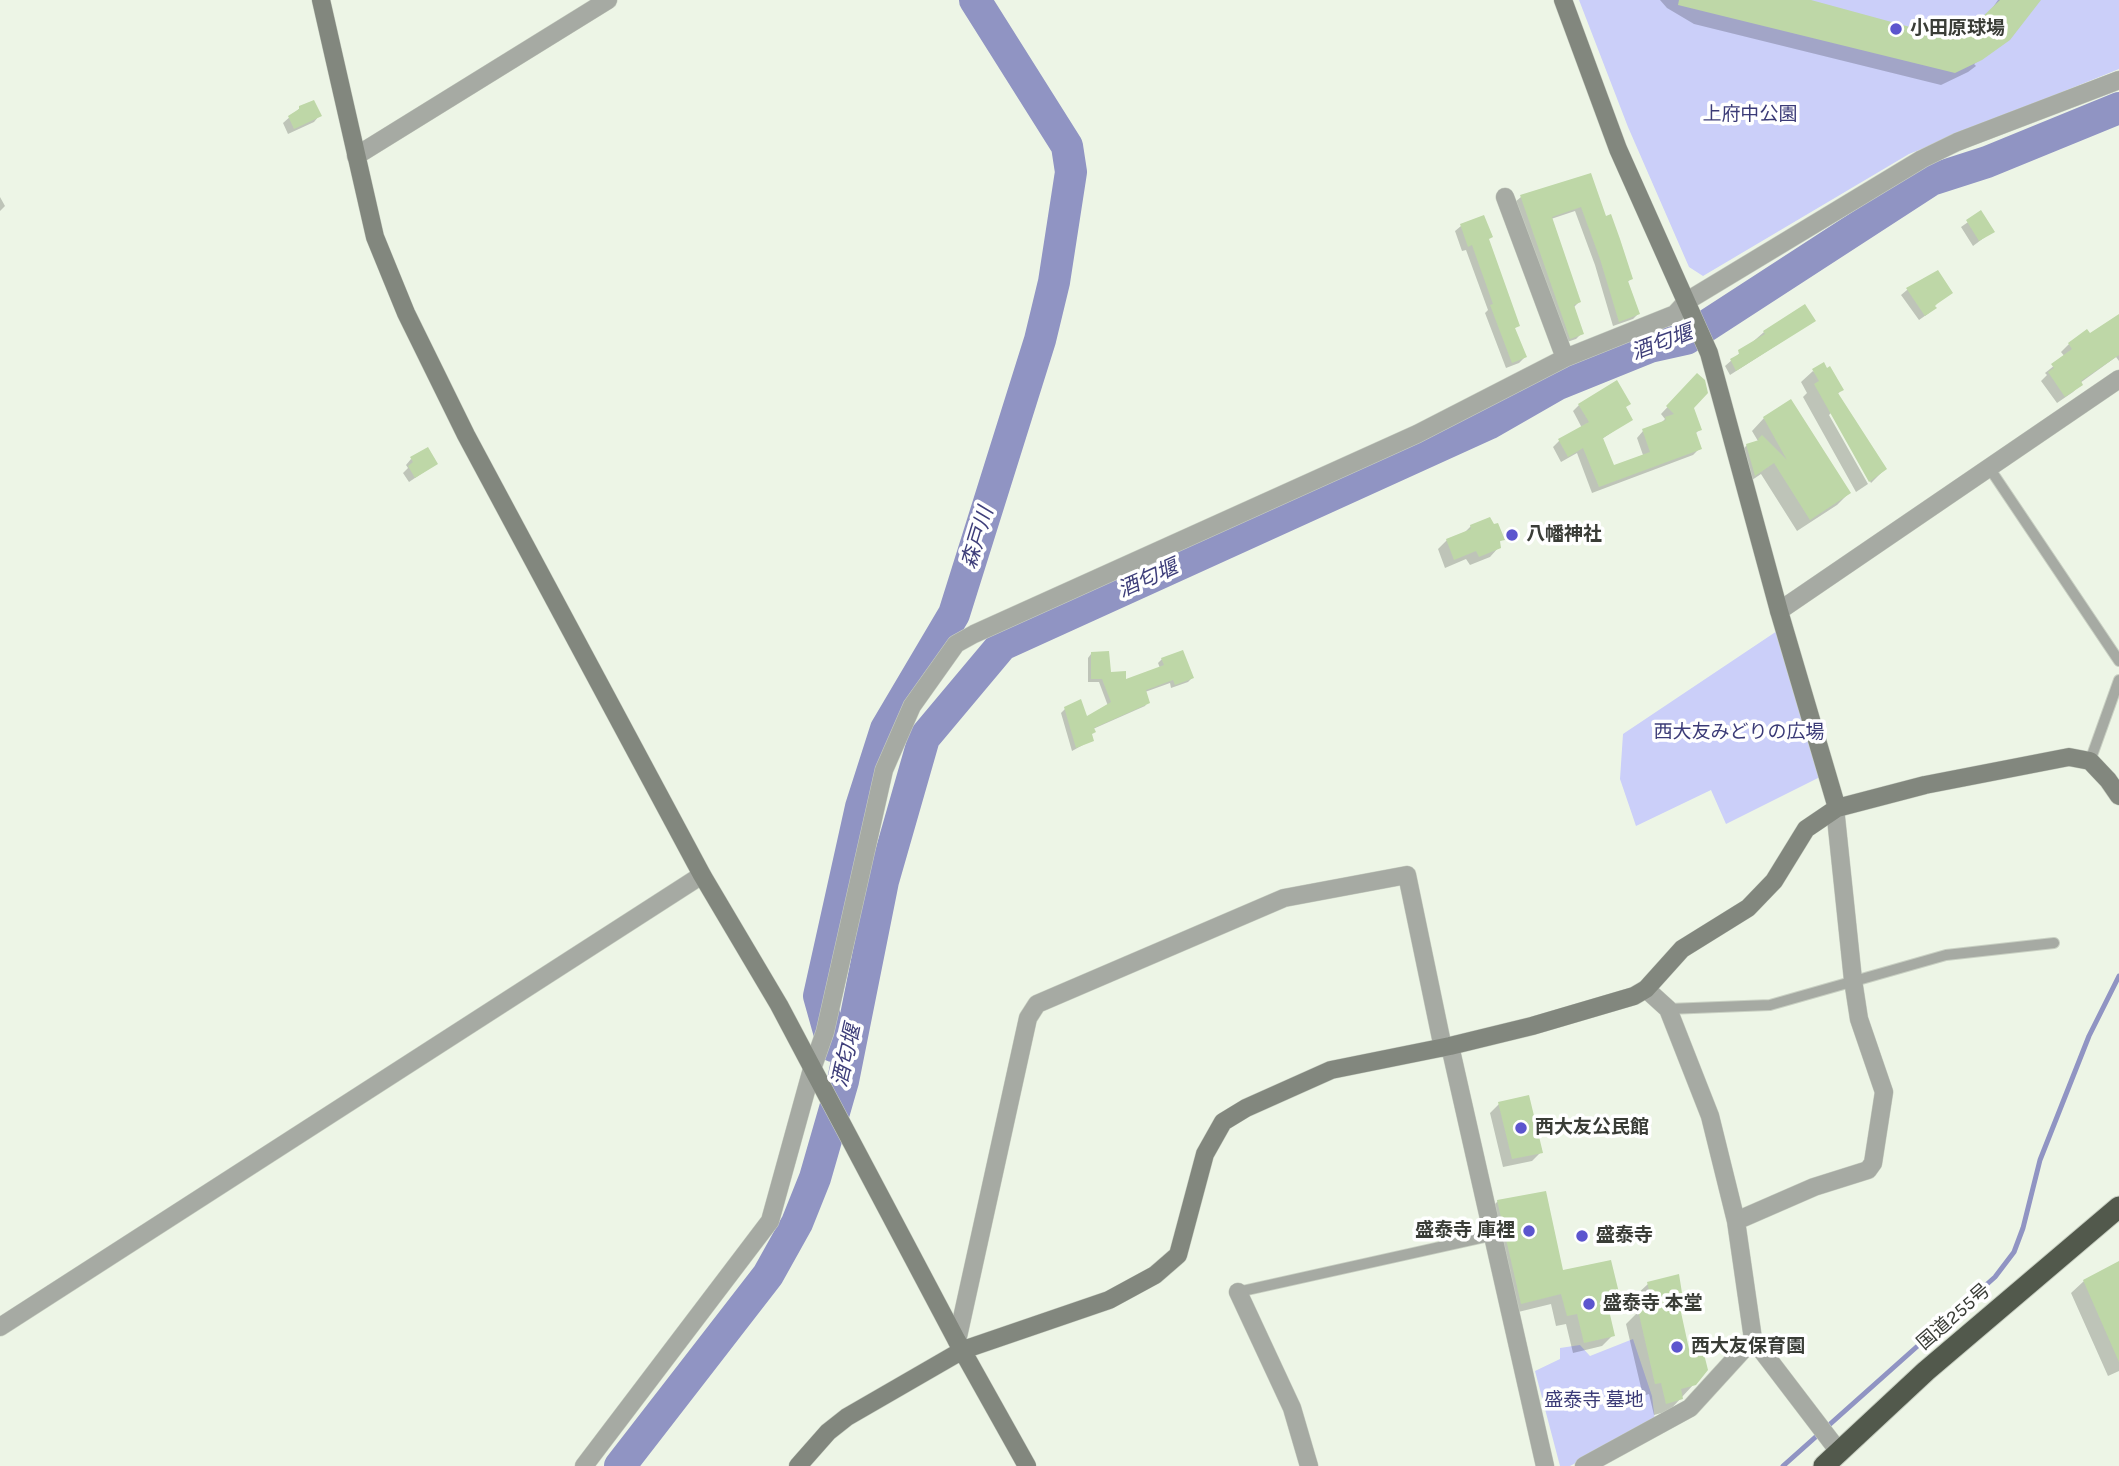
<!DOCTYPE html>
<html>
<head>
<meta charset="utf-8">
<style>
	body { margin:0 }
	canvas { display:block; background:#edf5e6 }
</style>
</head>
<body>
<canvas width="2119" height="1466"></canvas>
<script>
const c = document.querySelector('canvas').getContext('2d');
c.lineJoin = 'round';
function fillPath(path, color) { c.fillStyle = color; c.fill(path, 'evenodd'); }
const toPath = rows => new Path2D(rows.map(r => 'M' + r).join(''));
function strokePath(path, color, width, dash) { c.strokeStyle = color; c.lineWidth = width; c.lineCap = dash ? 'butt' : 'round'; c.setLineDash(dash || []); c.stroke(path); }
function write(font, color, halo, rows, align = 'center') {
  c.font = font + ' Karla,"Noto Sans JP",sans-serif'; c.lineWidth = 7; c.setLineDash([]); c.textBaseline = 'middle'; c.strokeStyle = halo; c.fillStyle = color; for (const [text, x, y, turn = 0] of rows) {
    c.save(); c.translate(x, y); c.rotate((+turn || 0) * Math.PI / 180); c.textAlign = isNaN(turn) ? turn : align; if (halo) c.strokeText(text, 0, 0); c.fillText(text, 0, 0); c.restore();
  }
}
fillPath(toPath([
	[1579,0,2119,0,2119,69,1909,154,1703,276,1689,267,1628,127],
	[1777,631,1820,777,1726,824,1711,790,1636,826,1620,779,1623,734],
	[1633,1339,1652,1396,1655,1421,1570,1466,1560,1466,1535,1371,1560,1359,1560,1348,1580,1345,1590,1356]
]), '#cbcff9');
fillPath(toPath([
	[1660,0,1804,0,1954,41,1989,13,1998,0,2039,0,2008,39,1974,64,1976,66,1968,72,1941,85,1694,24,1667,8],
	[300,108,319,116,314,122,288,134,283,123],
	[1590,175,1605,218,1631,278,1627,283,1638,314,1633,319,1613,326,1595,265,1575,211,1551,219,1579,302,1573,308,1582,333,1576,339,1564,343,1515,202,1521,197],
	[0,197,5,206,0,211],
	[1981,213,1993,231,1973,246,1961,227],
	[1461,226,1488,240,1518,325,1514,329,1525,357,1519,363,1506,368,1485,313,1488,310,1466,250,1462,251,1455,231],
	[1937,273,1933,306,1929,313,1919,320,1901,295,1907,290],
	[2119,317,2119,361,2116,357,2080,383,2081,384,2073,392,2057,403,2041,381,2047,375,2045,373,2065,357,2061,352,2069,344,2090,336],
	[1814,321,1730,375,1725,366,1764,332],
	[1813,371,1841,390,1837,395,1885,469,1871,483,1837,421,1831,413,1829,415,1868,484,1856,492,1803,397,1807,393,1801,382],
	[1697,376,1692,407,1700,429,1695,434,1700,448,1693,455,1592,493,1577,453,1561,462,1553,447,1559,441,1582,428,1573,411,1579,405,1624,408,1631,419,1602,439,1612,467,1643,455,1637,438,1643,431,1660,424,1665,419,1661,414],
	[1764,418,1849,493,1837,505,1797,531,1761,474,1743,486,1735,458,1747,445,1758,441,1752,431],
	[411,459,436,464,409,482,403,473,408,468,406,465],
	[1471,526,1494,526,1503,539,1498,543,1499,547,1490,557,1470,565,1466,559,1445,568,1438,549,1447,540,1462,535],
	[1091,654,1109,674,1124,682,1160,668,1158,663,1162,659,1192,678,1188,682,1171,688,1170,683,1145,692,1148,702,1145,706,1093,729,1090,735,1092,740,1072,751,1061,713,1065,709,1086,718,1108,706,1099,682,1088,682,1088,658],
	[1499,1104,1541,1152,1532,1161,1503,1167,1490,1113],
	[1498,1201,1562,1272,1619,1301,1607,1312,1613,1335,1602,1346,1573,1353,1566,1324,1556,1326,1551,1304,1510,1314,1487,1212],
	[2119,1263,2119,1371,2108,1376,2071,1293,2084,1281],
	[1648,1284,1680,1292,1676,1296,1694,1384,1669,1411,1654,1415,1649,1394,1643,1396,1626,1324,1639,1311,1635,1296]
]), '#0003');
strokePath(toPath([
	[1783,1466,1995,1277,2014,1252,2023,1228,2040,1160,2089,1036,2119,976]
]), '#9094c3', 5);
strokePath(toPath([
	[833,1046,819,996,861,807,886,729,954,614,1040,340,1054,282,1071,172,1067,146,975,0],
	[620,1466,768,1275,797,1223,815,1178,843,1081,883,881,924,738,1002,645,1488,424,1556,385,1650,347,1686,339,1931,180,1987,162,2119,108]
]), '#9094c3', 32);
fillPath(toPath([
	[1679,0,1811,0,1954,39,1978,21,2000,0,2041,0,2010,40,1982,60,1955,73,1678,5],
	[314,100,322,116,294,129,288,116,299,109,299,106],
	[1591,173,1606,216,1611,214,1620,239,1633,279,1628,281,1640,314,1619,322,1600,259,1581,207,1552,217,1581,302,1574,305,1584,334,1570,339,1520,195],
	[1981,210,1995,232,1979,241,1966,220],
	[1484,215,1493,237,1489,239,1520,326,1515,328,1527,357,1512,363,1490,305,1493,304,1472,245,1468,247,1460,224],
	[1938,270,1953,293,1937,304,1935,306,1937,308,1925,316,1906,288],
	[1805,304,1816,321,1736,371,1730,359,1739,354,1738,350,1765,334,1763,331],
	[2119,314,2119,355,2081,381,2083,385,2065,397,2048,372,2054,368,2051,364,2072,349,2068,343,2087,329,2090,333],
	[1824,362,1827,368,1830,366,1844,390,1838,393,1887,469,1869,482,1814,384,1819,381,1812,369],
	[1697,373,1705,380,1708,393,1694,408,1702,430,1696,432,1702,449,1599,487,1583,448,1568,457,1558,439,1589,422,1578,404,1617,380,1631,404,1626,407,1633,420,1603,438,1614,465,1650,452,1642,429,1666,420,1665,417,1674,414,1666,406],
	[1791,399,1851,493,1810,520,1774,463,1755,476,1746,444,1759,440,1758,439,1762,435,1787,460,1763,417],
	[428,447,438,464,415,478,408,466,413,462,410,457],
	[1490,517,1494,524,1498,523,1505,540,1500,541,1501,548,1479,557,1476,551,1454,560,1446,539,1471,529,1470,525],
	[1183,650,1194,678,1175,685,1173,680,1146,690,1150,703,1094,728,1096,732,1092,734,1094,741,1076,748,1064,707,1081,699,1087,716,1111,702,1102,679,1091,679,1091,652,1109,651,1111,672,1126,671,1126,679,1164,665,1161,658],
	[1529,1095,1543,1153,1512,1159,1498,1102],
	[1546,1191,1563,1270,1611,1260,1621,1301,1608,1306,1615,1336,1584,1343,1577,1314,1567,1316,1561,1294,1521,1304,1497,1200],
	[2119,1261,2119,1362,2083,1280],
	[1679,1274,1682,1293,1677,1294,1689,1349,1702,1346,1708,1370,1696,1385,1681,1389,1683,1399,1666,1404,1661,1383,1655,1384,1638,1310,1653,1305,1647,1282]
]), '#bed7a7');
const lane = toPath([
	[1990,469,2119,661],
	[2090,761,2119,680],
	[1668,1009,1770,1005,1946,955,2054,943],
	[1238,1292,1494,1235]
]);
const street = toPath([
	[356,156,608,0],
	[1505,197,1565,358],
	[1779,611,2119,379],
	[1646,989,1668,1009,1710,1116,1736,1221,1753,1339,1840,1453],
	[1450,1046,1545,1466],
	[1736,1221,1814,1187,1868,1170,1873,1163,1884,1092,1859,1019,1853,980,1835,808],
	[1238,1292,1292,1408,1309,1466],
	[0,1327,702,875],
	[957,1341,1028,1018,1037,1004,1284,898,1407,875,1443,1048],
	[584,1466,770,1221,812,1069,825,1032,884,770,912,706,956,644,974,634,1417,434,1565,358,1675,314,1687,301,1922,159,1957,142,2119,80],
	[1584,1466,1690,1408,1753,1339]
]);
const secondary = toPath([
	[321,0,375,237,406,313,466,435,702,875,779,1005,957,1341,1027,1466],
	[1563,0,1618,149,1709,353,1779,611,1837,808],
	[798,1466,828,1432,847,1417,963,1350,1109,1300,1155,1275,1178,1255,1205,1154,1223,1122,1246,1108,1331,1070,1450,1046,1532,1026,1634,996,1646,989,1682,949,1748,908,1774,881,1806,829,1837,808,1925,785,2069,757,2090,761,2108,780,2119,796]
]);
const highway = toPath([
	[1824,1466,1926,1371,2119,1207]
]);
strokePath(lane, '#c9d0c3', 12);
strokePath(street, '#c9d0c3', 19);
strokePath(secondary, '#c9d0c3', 19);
strokePath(highway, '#c9d0c3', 23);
strokePath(lane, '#a6aaa3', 10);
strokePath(street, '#a6aaa3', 18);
strokePath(secondary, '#82877e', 18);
strokePath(highway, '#52594c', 21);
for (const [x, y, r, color] of [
	[1896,29,7,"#5c55ce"],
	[1512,535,7,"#5c55ce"],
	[1521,1128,7,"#5c55ce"],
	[1529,1231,7,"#5c55ce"],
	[1582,1236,7,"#5c55ce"],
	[1589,1304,7,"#5c55ce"],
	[1677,1347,7,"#5c55ce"]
]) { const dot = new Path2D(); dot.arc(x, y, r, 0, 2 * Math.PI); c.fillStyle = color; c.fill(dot); strokePath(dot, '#fff', 2.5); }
write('bold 19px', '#3a3d37', '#fff', [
	["小田原球場",1910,29],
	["八幡神社",1526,535],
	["西大友公民館",1535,1128],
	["盛泰寺 庫裡",1515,1231,"right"],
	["盛泰寺",1596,1236],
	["盛泰寺 本堂",1603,1304],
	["西大友保育園",1691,1347]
], 'left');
write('19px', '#3b3b77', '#fff', [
	["上府中公園",1750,115],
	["西大友みどりの広場",1739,733],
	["盛泰寺 墓地",1594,1401]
]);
write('19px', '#3a3d37', '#fff', [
	["国道255号",1954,1317,-41]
]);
write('italic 21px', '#3e3e7a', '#fff', [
	["酒匂堰",1662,343,-20],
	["森戸川",978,538,-73],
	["酒匂堰",1148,579,-24],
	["酒匂堰",847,1056,-77]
]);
</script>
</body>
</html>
